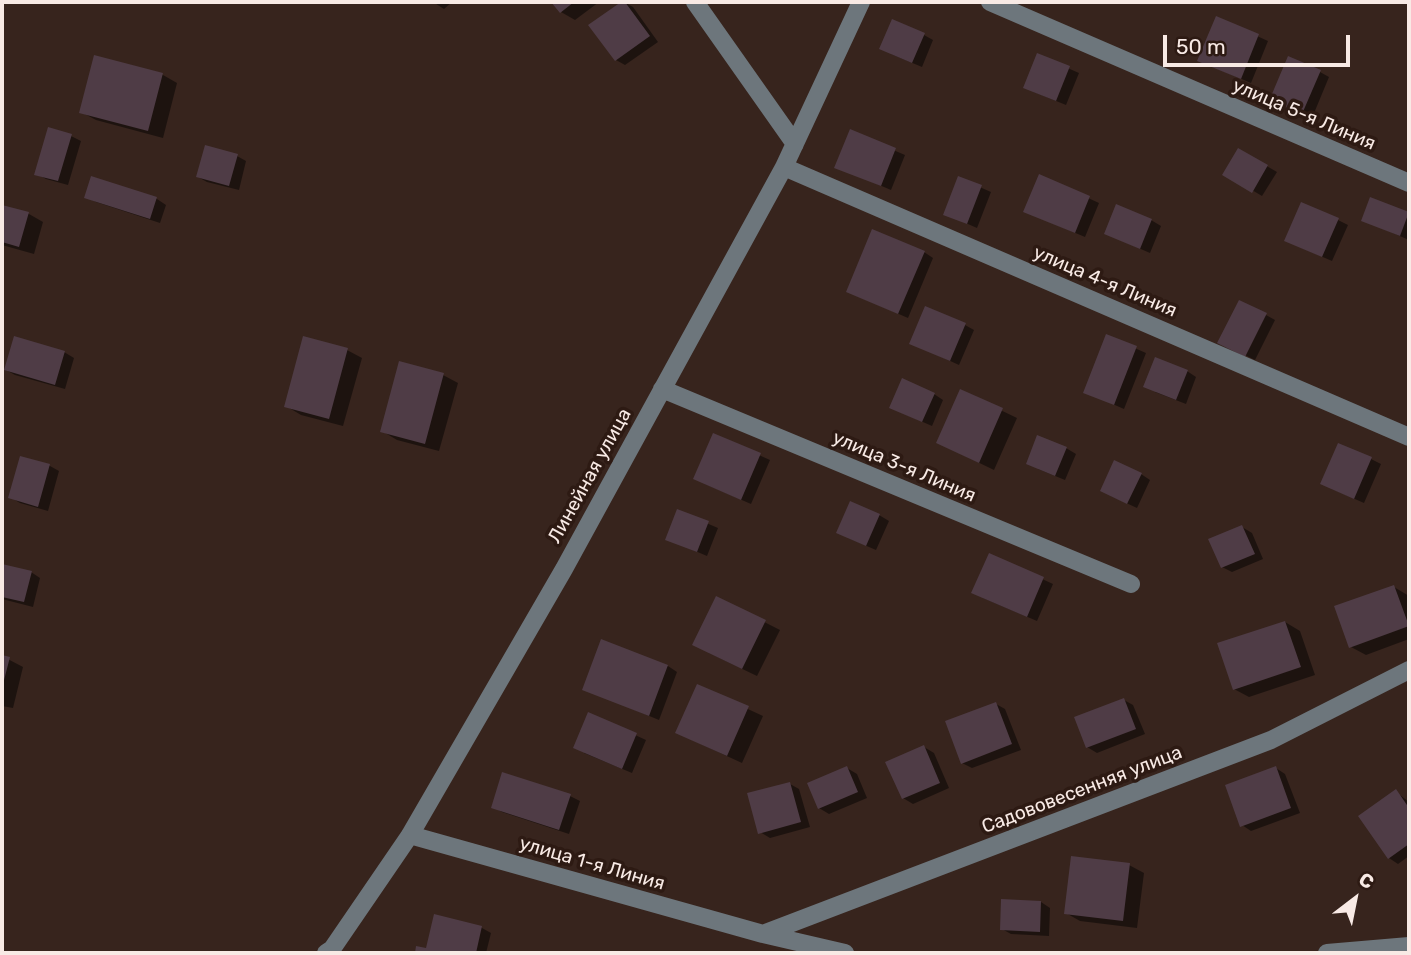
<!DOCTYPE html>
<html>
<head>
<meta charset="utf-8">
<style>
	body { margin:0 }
	#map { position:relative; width:1411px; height:955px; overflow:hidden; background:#37241d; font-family:Rubik,sans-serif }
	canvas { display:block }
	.frame { position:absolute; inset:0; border:4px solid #f8eae5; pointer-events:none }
	.north { position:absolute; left:1320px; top:864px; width:70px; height:70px; -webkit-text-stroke:5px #2d1a13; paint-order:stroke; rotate:32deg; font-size:19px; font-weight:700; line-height:28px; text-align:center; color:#f8eae5 }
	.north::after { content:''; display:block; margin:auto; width:24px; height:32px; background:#f8eae5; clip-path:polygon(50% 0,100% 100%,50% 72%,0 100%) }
	.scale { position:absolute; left:1163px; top:35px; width:187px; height:32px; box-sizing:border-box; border:4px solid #f8eae5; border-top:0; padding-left:9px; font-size:21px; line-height:24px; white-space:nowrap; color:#f8eae5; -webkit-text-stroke:5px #2d1a13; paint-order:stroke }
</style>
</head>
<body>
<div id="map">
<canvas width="1411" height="955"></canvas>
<div class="frame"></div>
<div class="north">С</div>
<div class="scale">50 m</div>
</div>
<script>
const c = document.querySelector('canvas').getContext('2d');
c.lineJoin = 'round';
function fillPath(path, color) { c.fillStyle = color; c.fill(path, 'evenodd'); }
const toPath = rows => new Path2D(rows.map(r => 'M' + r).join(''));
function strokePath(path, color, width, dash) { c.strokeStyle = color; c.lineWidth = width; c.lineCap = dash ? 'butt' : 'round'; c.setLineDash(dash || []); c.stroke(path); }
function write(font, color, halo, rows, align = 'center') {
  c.font = font + ' Rubik,sans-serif'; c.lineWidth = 7; c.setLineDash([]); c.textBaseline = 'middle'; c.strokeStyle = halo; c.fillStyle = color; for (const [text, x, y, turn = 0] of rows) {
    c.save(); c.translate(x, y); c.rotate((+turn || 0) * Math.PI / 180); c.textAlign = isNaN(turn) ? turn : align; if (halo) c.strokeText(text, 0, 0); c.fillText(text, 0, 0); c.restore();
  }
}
fillPath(toPath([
	[433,2,452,2,444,9],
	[553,2,599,2,575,20,561,12],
	[624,2,633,7,658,42,625,65,616,60,591,25],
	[1217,18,1268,41,1251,83,1199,61],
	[924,35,933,40,922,67,891,54],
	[1038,55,1079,73,1066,105,1034,92],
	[95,57,163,75,177,83,163,138,96,120,81,112],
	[1320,72,1329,77,1312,118,1281,106],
	[851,132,905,155,891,190,837,167],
	[71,136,81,141,68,185,46,179,37,174],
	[1239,150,1277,172,1262,196,1225,174],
	[237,156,246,161,239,190,207,182,198,177],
	[1040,176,1099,203,1085,237,1035,216],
	[92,178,157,199,166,205,160,223,96,202,86,197],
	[959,178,991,192,977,228,945,214],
	[1371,199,1409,214,1409,240,1363,220],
	[2,206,29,214,43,222,34,254,2,245],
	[1151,220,1161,226,1150,253,1106,234],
	[1338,220,1348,225,1332,261,1295,245],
	[924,252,933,258,908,318,857,296],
	[1266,315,1275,320,1255,360,1229,347],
	[965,325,974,330,959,365,911,343],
	[1107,336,1146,353,1124,409,1085,392],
	[347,350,362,358,343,426,301,415,286,406],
	[64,352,74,358,65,389,15,375,6,370],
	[1187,371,1196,377,1186,404,1155,392],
	[443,375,458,383,439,451,397,440,382,431],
	[961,391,1017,418,994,470,938,443],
	[934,394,943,400,932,426,900,412],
	[714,435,770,460,751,504,705,484],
	[1066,448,1076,454,1065,480,1038,469],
	[21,458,50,466,59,471,48,511,20,503,10,497],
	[1371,459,1381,464,1364,503,1332,489],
	[1141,474,1150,480,1137,508,1111,496],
	[678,511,718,528,707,556,667,539],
	[879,515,889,521,876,550,848,538],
	[1242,527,1252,533,1263,559,1232,572,1222,567],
	[990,555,1053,584,1037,621,983,598],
	[2,565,31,572,40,578,33,607,2,599],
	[1394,587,1409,596,1409,639,1366,655,1351,647],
	[717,598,780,630,757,676,709,653],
	[1285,622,1300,631,1315,675,1249,697,1234,689],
	[2,656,23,667,13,708,2,706],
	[668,666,677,672,659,720,584,689],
	[698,686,763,716,742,763,692,740],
	[1124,700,1133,705,1145,734,1097,753,1087,747],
	[996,704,1005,709,1021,750,972,768,962,763],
	[589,714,646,740,632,773,584,753],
	[924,747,934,753,949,788,913,804,903,798],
	[847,768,857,774,867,798,829,814,819,808],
	[1276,768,1285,774,1300,813,1251,831,1242,825],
	[790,784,799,789,810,827,770,838,760,832],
	[1396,792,1409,802,1409,856,1398,864,1389,858],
	[570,796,580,801,569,834,502,812,493,807],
	[1129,865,1144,873,1137,928,1080,921,1066,913],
	[1041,902,1050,908,1049,936,1011,934,1002,929],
	[435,916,482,928,491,933,486,953,416,953,417,948,427,950]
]), '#0007');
fillPath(toPath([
	[551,2,574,2,560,13],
	[621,2,625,2,650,36,615,61,588,25],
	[1216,16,1259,34,1241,79,1197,61],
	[892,19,925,33,912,63,879,49],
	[1037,53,1070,66,1056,101,1023,88],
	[94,55,163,73,148,131,79,113],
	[1288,56,1321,70,1302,114,1269,101],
	[48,127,72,134,58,181,34,175],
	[850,129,896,148,881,186,834,168],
	[205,145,238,154,229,186,196,177],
	[1238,148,1268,165,1252,193,1222,175],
	[1039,174,1090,196,1075,233,1023,212],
	[91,176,157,197,150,219,84,198],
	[958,176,982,185,967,224,943,215],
	[1370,197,1409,212,1400,236,1361,221],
	[1301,202,1339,218,1322,257,1284,241],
	[1116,204,1152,219,1140,249,1104,234],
	[2,205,29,212,19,247,2,242],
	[872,229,925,251,898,314,846,292],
	[1239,300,1267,313,1245,357,1217,343],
	[925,306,966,323,950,361,909,344],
	[1106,334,1137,346,1114,405,1083,393],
	[14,336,65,351,55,385,4,370],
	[303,336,348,348,329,419,284,407],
	[1155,357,1188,370,1176,400,1143,387],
	[399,361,444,373,425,444,380,432],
	[902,378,935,393,922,422,889,408],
	[960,389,1003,408,979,463,936,443],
	[713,433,761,453,741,500,693,479],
	[1037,435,1067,447,1055,476,1026,464],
	[1338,443,1372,457,1354,499,1320,484],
	[20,456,50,464,38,507,8,498],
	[1114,460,1142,473,1127,504,1100,491],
	[850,501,880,514,866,546,836,533],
	[677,509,709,521,697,552,665,540],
	[1242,525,1255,554,1221,568,1208,539],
	[989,553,1044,577,1027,617,971,593],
	[2,564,32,571,24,602,2,597],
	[1394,585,1409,626,1349,648,1334,606],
	[716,596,766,620,742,669,692,645],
	[1285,621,1301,667,1233,690,1217,643],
	[601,639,668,665,649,716,582,690],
	[2,655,10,657,3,684,2,684],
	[697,684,749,706,727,756,675,733],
	[1124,698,1136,729,1086,748,1074,717],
	[996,702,1012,744,961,764,945,721],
	[588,712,637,733,622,769,573,748],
	[924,745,940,783,902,799,885,762],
	[847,766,858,792,818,809,807,783],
	[1276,766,1291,808,1240,827,1225,785],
	[502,772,571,794,559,830,491,808],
	[790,782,801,822,758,834,747,793],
	[1396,789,1409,808,1409,844,1388,859,1358,816],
	[1071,856,1130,863,1123,921,1064,914],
	[1001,899,1041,901,1040,932,1000,930],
	[434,914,482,926,476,953,415,953,416,946,426,948]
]), '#4f3c46');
strokePath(toPath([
	[695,2,795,144],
	[990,2,1409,183],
	[784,167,1409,437],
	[662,389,1131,584],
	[410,835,763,934,845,953],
	[763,934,1271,740,1409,670],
	[326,953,332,949,410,835,564,569,784,167,861,2],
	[1327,953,1409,946]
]), '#6d767c', 18);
write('19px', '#f8eae5', '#2d1a13', [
	["улица 5-я Линия",1304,115,23],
	["улица 4-я Линия",1105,282,23],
	["улица 3-я Линия",904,467,23],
	["Линейная улица",590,476,-61],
	["Садововесенняя улица",1082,790,-21],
	["улица 1-я Линия",592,864,16]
]);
</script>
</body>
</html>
